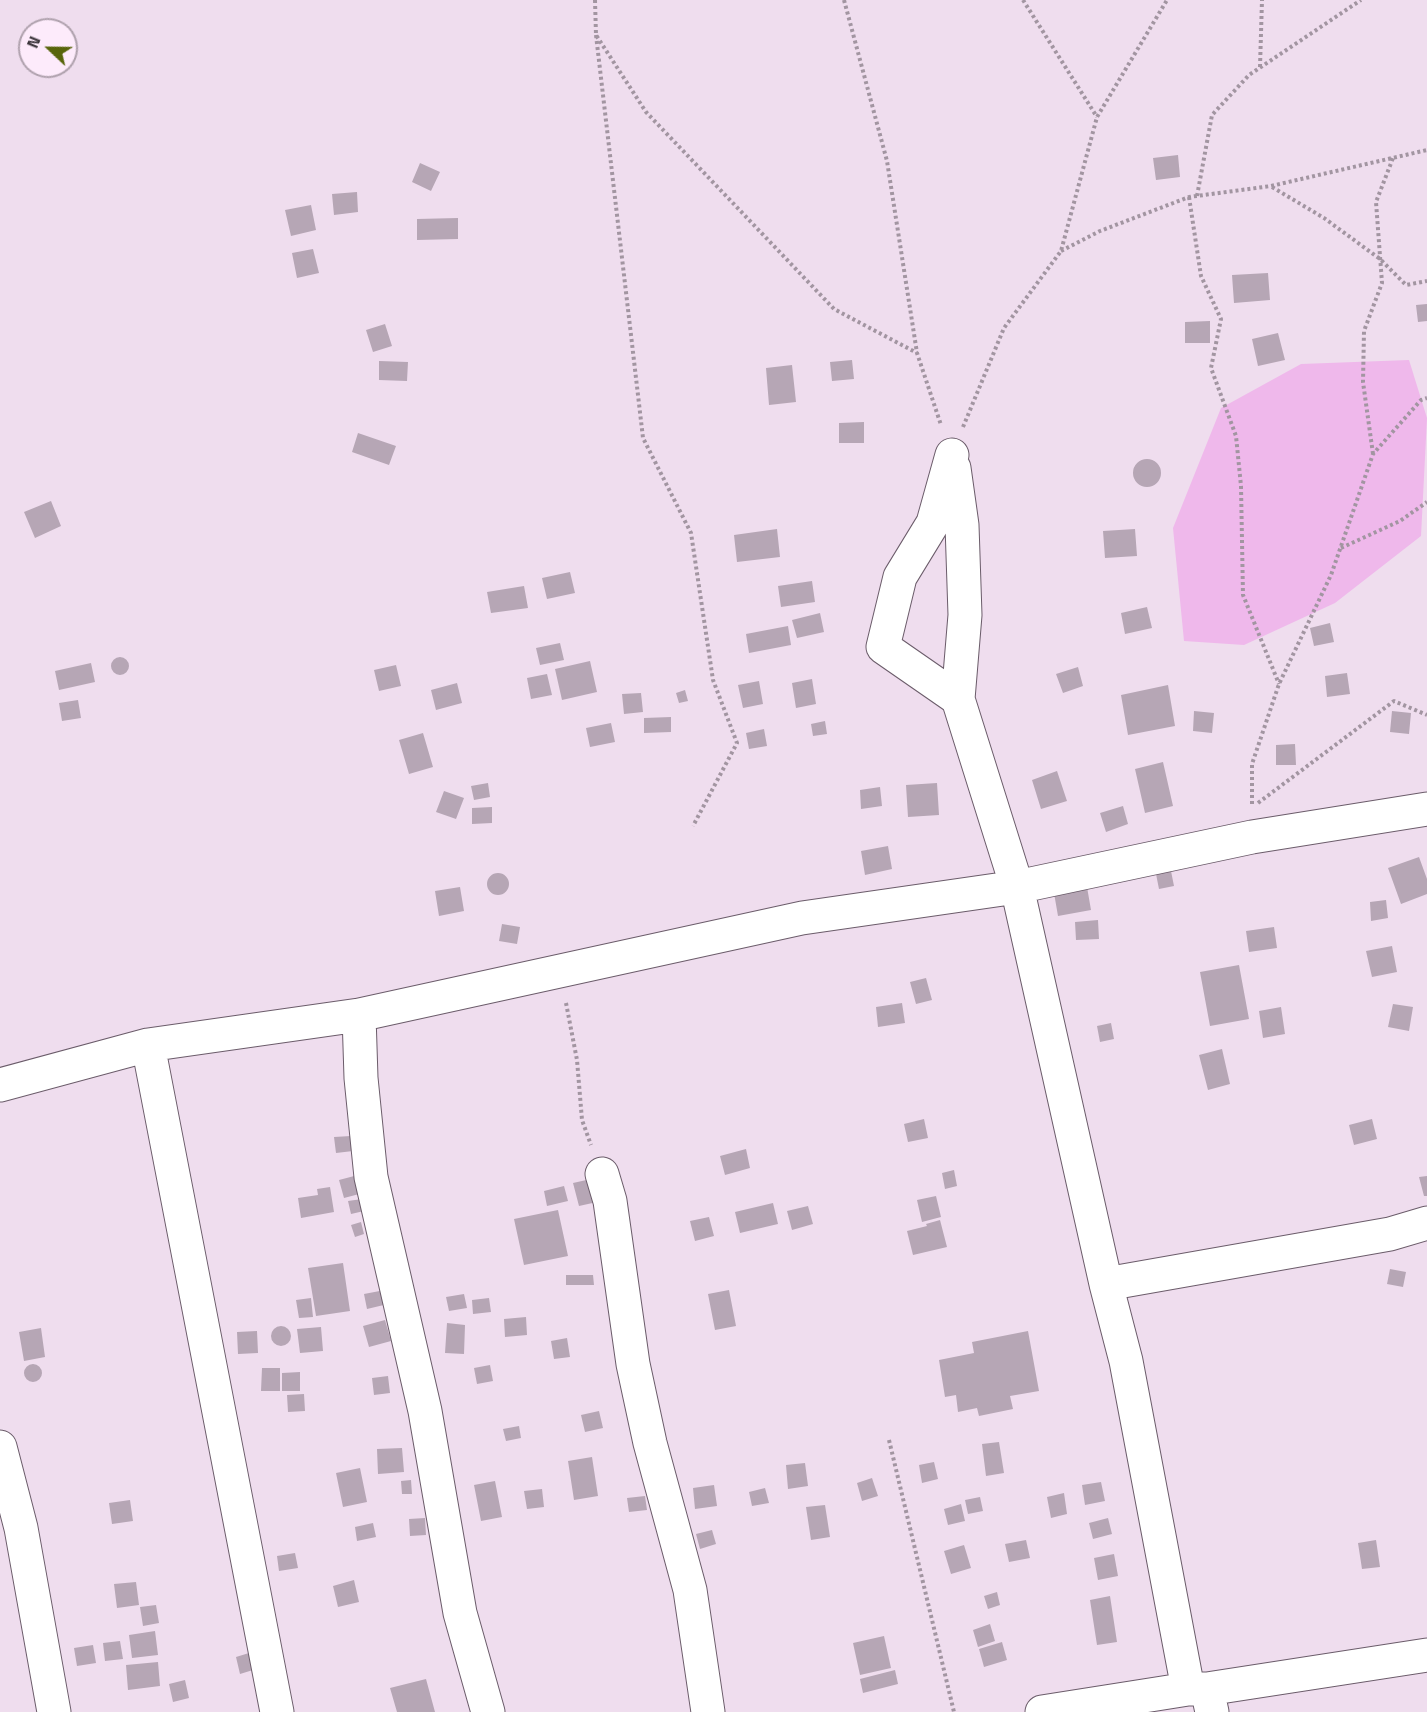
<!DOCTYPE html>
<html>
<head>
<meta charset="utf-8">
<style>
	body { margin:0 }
	#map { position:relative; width:1427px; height:1712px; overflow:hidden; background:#efddee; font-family:"Titillium Web",sans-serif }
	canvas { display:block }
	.north { position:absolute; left:18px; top:18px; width:60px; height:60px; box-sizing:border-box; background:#fdebfb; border:2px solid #afa1ad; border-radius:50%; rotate:292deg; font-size:16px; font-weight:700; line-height:24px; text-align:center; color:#393339 }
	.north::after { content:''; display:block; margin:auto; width:21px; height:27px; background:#58650b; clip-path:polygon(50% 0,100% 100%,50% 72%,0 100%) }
</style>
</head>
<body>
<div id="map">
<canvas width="1427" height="1712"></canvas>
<div class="north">N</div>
</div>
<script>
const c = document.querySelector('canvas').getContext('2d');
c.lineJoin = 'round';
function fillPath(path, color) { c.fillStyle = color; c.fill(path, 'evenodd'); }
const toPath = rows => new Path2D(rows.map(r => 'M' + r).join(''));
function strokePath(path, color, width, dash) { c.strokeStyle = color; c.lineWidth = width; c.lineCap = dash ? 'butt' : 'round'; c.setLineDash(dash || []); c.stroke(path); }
fillPath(toPath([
	[1409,360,1427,418,1421,536,1335,603,1244,645,1184,641,1173,528,1221,408,1301,364]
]), '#efb8eb');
fillPath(toPath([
	[1178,155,1180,177,1156,180,1153,158],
	[420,163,440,172,431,191,412,182],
	[357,192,358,212,334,215,332,194],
	[311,205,316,230,291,236,285,210],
	[458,218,458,239,417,240,417,219],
	[313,249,319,273,297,278,292,253],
	[1268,273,1270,300,1234,303,1232,275],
	[1427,304,1427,321,1418,322,1416,305],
	[1210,321,1210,343,1185,343,1185,322],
	[385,324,392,346,373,352,366,330],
	[1278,333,1285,360,1258,366,1252,339],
	[852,360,854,379,832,381,830,362],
	[379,361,408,362,407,381,379,380],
	[792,365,796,402,769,405,766,368],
	[864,422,864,443,839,443,839,423],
	[358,433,396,446,389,465,352,452],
	'1133 473a14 14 0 1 1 28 0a14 14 0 1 1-28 0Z',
	[51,501,61,526,35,538,24,512],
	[777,529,780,557,737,562,734,535],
	[1135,529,1137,556,1105,558,1103,531],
	[570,572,575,593,547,599,542,578],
	[812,581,815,602,781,607,778,586],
	[524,586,528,608,491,613,487,592],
	[1147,607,1152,628,1125,634,1121,613],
	[820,613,824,632,797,638,792,620],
	[1330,623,1334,642,1314,646,1310,628],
	[788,626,791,645,749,653,746,634],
	[560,643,564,660,540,665,536,648],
	'111 666a9 9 0 1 1 18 0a9 9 0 1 1-18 0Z',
	[590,661,597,692,562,700,555,669],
	[91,663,95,682,59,690,55,671],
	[396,665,401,686,379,691,374,670],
	[1078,667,1083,686,1063,693,1056,674],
	[1347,673,1350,694,1327,697,1325,676],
	[547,674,552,695,531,699,527,678],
	[812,679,816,704,796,708,792,683],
	[759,681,763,704,743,708,738,685],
	[457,683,462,703,436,710,431,690],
	[1168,685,1175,726,1128,735,1121,695],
	[685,690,688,701,679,703,676,693],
	[641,693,643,712,624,714,622,694],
	[78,700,81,718,62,721,59,703],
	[1194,711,1214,713,1212,733,1193,731],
	[1392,711,1411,713,1409,734,1390,732],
	[671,717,671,732,644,733,644,718],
	[825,721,827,734,813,736,811,724],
	[611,723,615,742,590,747,586,728],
	[764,729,767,746,749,749,746,733],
	[423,733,433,767,409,774,399,740],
	[1295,744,1296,765,1276,765,1276,745],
	[1163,762,1173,806,1145,813,1135,769],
	[1057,771,1067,801,1041,809,1032,780],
	[488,783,490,797,474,800,471,786],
	[937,783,939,815,908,817,906,785],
	[880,787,882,806,861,809,860,790],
	[444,791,464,798,456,819,436,812],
	[1123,806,1128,824,1106,832,1100,813],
	[492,807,492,823,472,824,472,808],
	[888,846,892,869,865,875,861,851],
	[1419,857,1427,879,1427,894,1401,904,1388,868],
	[1171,871,1174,886,1159,889,1156,874],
	'487 884a11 11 0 1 1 22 0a11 11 0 1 1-22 0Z',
	[460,887,464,911,439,916,435,891],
	[1087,887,1091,910,1058,916,1054,893],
	[1386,900,1388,918,1371,921,1370,902],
	[1098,920,1099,939,1076,940,1075,922],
	[502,924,520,927,517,944,499,941],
	[1274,927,1277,948,1249,952,1246,931],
	[1392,946,1397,972,1372,977,1366,951],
	[1239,965,1249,1019,1210,1026,1200,972],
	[926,978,932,1000,916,1004,910,982],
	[902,1003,905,1023,878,1027,876,1007],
	[1393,1004,1413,1007,1409,1031,1388,1027],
	[1281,1007,1285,1034,1263,1038,1259,1011],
	[1111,1023,1114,1039,1100,1042,1097,1026],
	[1222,1049,1230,1084,1208,1090,1199,1055],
	[924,1119,928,1138,908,1142,904,1124],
	[1372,1119,1377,1139,1354,1145,1349,1125],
	[351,1136,353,1151,336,1153,334,1137],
	[746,1149,750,1168,725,1175,720,1156],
	[954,1170,957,1186,945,1189,942,1173],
	[358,1175,363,1193,344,1198,339,1180],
	[1427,1176,1427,1196,1424,1196,1419,1177],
	[591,1179,597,1202,579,1206,573,1183],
	[564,1186,568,1201,547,1206,544,1191],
	[330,1187,334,1212,301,1218,298,1198,318,1195,317,1189],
	[936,1196,941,1217,922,1222,917,1200],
	[362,1199,364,1211,351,1214,348,1201],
	[773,1203,778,1224,740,1233,735,1212],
	[808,1206,813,1224,792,1230,787,1211],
	[558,1210,568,1256,524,1265,514,1219],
	[709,1217,714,1236,695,1241,690,1221],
	[940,1220,947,1247,913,1255,907,1231,927,1226,926,1224],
	[361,1222,364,1234,355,1237,351,1225],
	[343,1263,350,1311,316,1316,308,1268],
	[1390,1269,1406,1272,1403,1287,1387,1284],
	[566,1275,593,1275,594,1285,566,1285],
	[385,1290,388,1304,367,1309,364,1294],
	[729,1290,736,1326,715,1330,708,1294],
	[464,1294,467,1308,449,1311,446,1297],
	[311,1298,313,1317,299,1318,296,1300],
	[489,1298,491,1312,473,1314,472,1300],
	[526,1317,527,1335,505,1337,504,1319],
	[385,1320,391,1341,369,1347,363,1326],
	[447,1323,465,1325,464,1354,445,1353],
	'271 1336a10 10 0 1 1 20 0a10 10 0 1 1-20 0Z',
	[321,1327,323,1351,300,1353,297,1329],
	[41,1328,45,1357,24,1361,19,1332],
	[257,1331,258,1353,238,1354,237,1332],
	[1028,1331,1039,1391,1010,1396,1013,1409,979,1416,977,1408,958,1412,956,1395,945,1397,939,1360,974,1353,972,1342],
	[567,1338,570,1357,554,1359,551,1341],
	'24 1373a9 9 0 1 1 18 0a9 9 0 1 1-18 0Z',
	[490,1365,493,1381,477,1384,474,1368],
	[262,1368,280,1368,280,1391,261,1391],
	[300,1372,300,1391,282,1391,282,1373],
	[388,1376,390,1393,374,1395,372,1378],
	[304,1394,305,1411,288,1412,287,1395],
	[599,1411,603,1428,585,1432,581,1415],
	[519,1426,521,1438,506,1441,503,1429],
	[999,1442,1004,1473,986,1476,982,1444],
	[402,1448,404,1472,378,1474,377,1449],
	[592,1457,598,1496,574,1500,568,1461],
	[934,1462,938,1479,922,1483,919,1465],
	[805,1463,808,1486,788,1489,786,1465],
	[360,1468,367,1502,343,1507,336,1473],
	[872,1478,878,1496,862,1501,857,1483],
	[411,1480,412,1494,402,1494,401,1481],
	[495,1481,502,1517,481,1521,474,1485],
	[1101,1482,1105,1501,1085,1505,1082,1485],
	[714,1485,717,1506,695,1509,693,1488],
	[765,1488,769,1503,752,1506,749,1492],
	[542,1489,544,1507,527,1509,524,1491],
	[1064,1493,1067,1514,1051,1518,1047,1497],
	[645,1496,647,1510,629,1512,627,1498],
	[980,1497,983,1511,968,1514,965,1500],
	[130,1500,133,1521,112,1524,109,1503],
	[961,1504,965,1521,948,1525,944,1509],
	[825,1505,830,1537,811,1540,806,1507],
	[425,1518,426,1535,410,1536,409,1519],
	[1108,1518,1112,1534,1093,1539,1089,1523],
	[373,1523,376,1537,357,1541,355,1527],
	[712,1530,716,1544,700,1549,696,1534],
	[1026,1540,1030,1558,1009,1562,1005,1544],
	[1376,1540,1380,1567,1362,1569,1358,1543],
	[964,1545,971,1568,951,1574,944,1551],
	[295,1553,298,1568,279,1571,277,1556],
	[1114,1554,1118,1576,1098,1580,1094,1558],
	[354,1580,359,1602,338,1607,333,1586],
	[136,1582,139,1605,117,1608,114,1584],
	[997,1592,1000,1605,988,1609,984,1596],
	[1110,1596,1117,1642,1097,1645,1090,1600],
	[156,1605,159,1623,143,1626,140,1607],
	[990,1624,995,1641,978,1647,973,1630],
	[155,1631,158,1655,132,1658,129,1635],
	[884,1636,891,1668,860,1675,853,1643],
	[120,1641,123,1659,105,1661,103,1643],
	[1002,1642,1007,1660,984,1667,979,1649],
	[93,1645,96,1663,77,1666,74,1648],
	[249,1653,253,1670,240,1674,236,1657],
	[158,1662,160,1686,128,1690,126,1665],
	[895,1670,898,1684,863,1693,860,1679],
	[426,1679,435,1712,397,1712,390,1688],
	[185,1680,189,1698,173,1702,169,1684]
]), '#b6a6b5');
const street = toPath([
	[952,455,933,523,900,577,883,647,958,699,1017,887,1106,1284,1126,1361,1188,1689,1207,1689,1212,1712],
	[954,468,962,525,965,615,958,699],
	[359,1015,361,1078,371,1177,425,1411,460,1613,488,1712],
	[148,1045,277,1712],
	[0,1085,148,1045,359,1015,802,918,1017,887,1252,837,1427,809],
	[602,1174,610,1201,633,1364,650,1443,690,1590,708,1712],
	[1106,1284,1390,1234,1427,1223],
	[0,1447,21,1528,54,1712],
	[1207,1689,1427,1655],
	[1042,1712,1188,1689]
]);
strokePath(street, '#6b5c6a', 35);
strokePath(toPath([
	[595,0,596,35,646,112,834,309,917,353],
	[844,0,887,161,917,353,941,425],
	[1023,0,1097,117],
	[596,35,643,438,691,533,713,680,737,743,693,826],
	[1260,67,1262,0],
	[1272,187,1324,218,1380,259,1406,285,1427,281],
	[1197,196,1212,115,1249,75,1361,0],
	[1189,197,1201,276,1221,319,1211,368,1236,436,1241,486,1243,595,1279,684],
	[1061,251,1100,231,1189,197,1271,186,1427,150],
	[963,427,1004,328,1061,251,1097,117,1167,0],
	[1373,454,1363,382,1364,331,1382,283,1376,202,1393,158],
	[1341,548,1400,521,1427,502],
	[1258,803,1394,701,1427,715],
	[1252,804,1252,764,1279,684,1331,575,1373,454,1421,400,1427,398],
	[566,1003,577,1060,582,1120,591,1145],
	[889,1440,954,1712]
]), '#a295a1', 4, [3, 3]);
strokePath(street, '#fff', 33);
</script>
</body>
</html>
